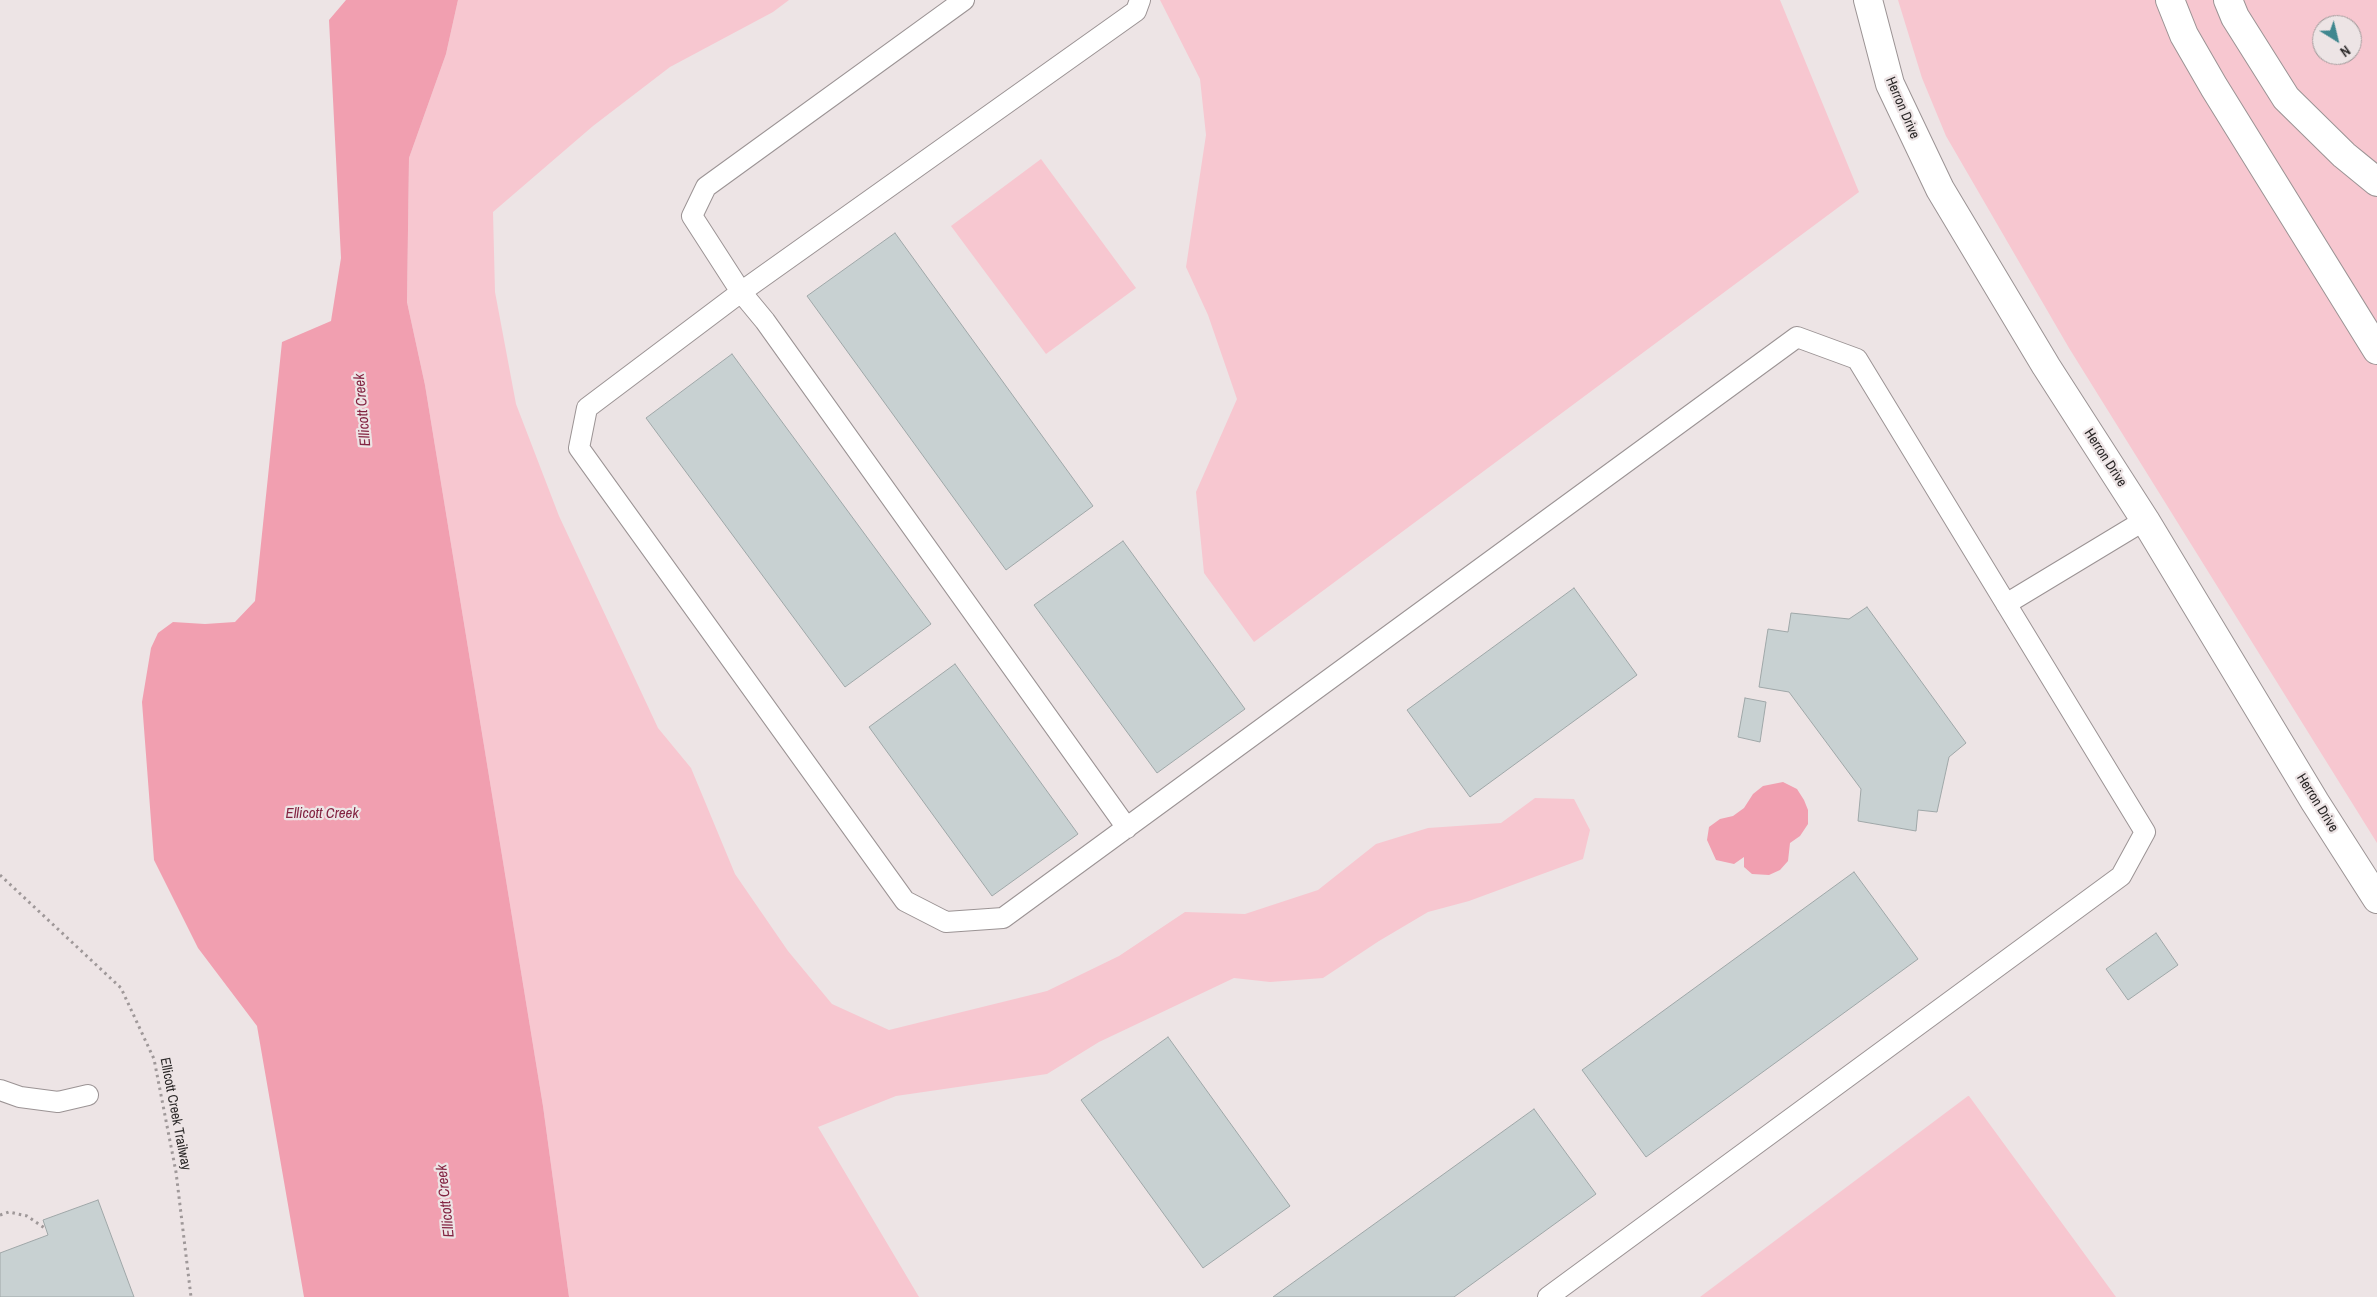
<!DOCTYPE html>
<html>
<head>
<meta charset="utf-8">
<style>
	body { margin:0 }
	#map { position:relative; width:2377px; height:1297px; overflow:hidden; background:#ede4e5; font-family:"Archivo Narrow",sans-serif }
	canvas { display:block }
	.north { position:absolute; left:2312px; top:15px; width:50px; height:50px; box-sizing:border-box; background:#ede4e5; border:1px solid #9f9999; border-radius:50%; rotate:144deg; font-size:14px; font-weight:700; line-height:20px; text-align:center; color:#2b2828 }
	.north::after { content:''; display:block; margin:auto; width:18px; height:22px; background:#40878f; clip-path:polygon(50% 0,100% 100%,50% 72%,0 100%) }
</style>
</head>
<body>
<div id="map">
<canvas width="2377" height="1297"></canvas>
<div class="north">N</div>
</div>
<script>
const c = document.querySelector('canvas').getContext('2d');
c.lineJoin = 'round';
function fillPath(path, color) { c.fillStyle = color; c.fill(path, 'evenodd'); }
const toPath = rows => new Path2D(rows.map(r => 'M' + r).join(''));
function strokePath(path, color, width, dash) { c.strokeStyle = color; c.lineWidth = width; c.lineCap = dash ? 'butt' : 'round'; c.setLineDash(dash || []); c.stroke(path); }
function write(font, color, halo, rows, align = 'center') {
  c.font = font + ' "Archivo Narrow",sans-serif'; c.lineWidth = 4.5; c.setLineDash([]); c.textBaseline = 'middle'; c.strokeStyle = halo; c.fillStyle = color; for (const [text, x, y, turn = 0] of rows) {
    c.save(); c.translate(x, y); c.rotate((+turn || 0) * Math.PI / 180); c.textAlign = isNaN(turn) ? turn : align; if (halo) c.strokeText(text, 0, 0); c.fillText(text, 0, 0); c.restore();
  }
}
fillPath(toPath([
	[458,0,789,0,773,12,670,67,593,126,493,212,495,292,516,404,559,516,658,728,691,768,735,874,788,951,832,1004,889,1030,1047,991,1119,956,1185,912,1245,914,1318,890,1376,844,1428,828,1501,823,1535,798,1574,799,1590,830,1583,859,1469,901,1428,912,1379,941,1323,978,1270,982,1234,978,1099,1042,1047,1074,896,1096,818,1127,919,1297,569,1297,543,1106,425,385,407,302,409,158,446,54],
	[1160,0,1780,0,1859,192,1254,642,1204,573,1196,492,1237,399,1208,315,1186,267,1206,135,1200,79],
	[1898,0,2377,0,2377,843,2069,348,1946,136,1922,78],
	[2322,25,2352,25,2352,55,2322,55],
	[1041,159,1136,288,1046,354,951,226],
	[1969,1096,2116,1297,1700,1297,1968,1096]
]), '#f7c7d0');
fillPath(toPath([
	[346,0,458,0,446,54,409,158,407,302,425,385,543,1106,569,1297,304,1297,257,1026,198,948,154,860,142,702,151,648,158,633,173,622,205,624,235,622,255,601,282,342,331,321,341,258,329,20],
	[1783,782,1797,789,1804,800,1808,810,1808,824,1800,836,1790,843,1788,861,1780,870,1769,875,1752,874,1744,867,1744,857,1734,864,1716,860,1707,840,1709,827,1720,819,1733,816,1744,808,1753,794,1763,786]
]), '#f19fb0');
const building = toPath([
	[895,233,1093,506,1006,570,807,296,895,233],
	[732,354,931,624,845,687,646,418,732,354],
	[1123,541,1245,709,1157,773,1034,605,1123,541],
	[1574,588,1637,675,1470,797,1407,710,1574,588],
	[1867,607,1966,743,1949,757,1937,812,1918,810,1916,831,1858,821,1861,789,1789,692,1759,687,1768,629,1788,632,1791,613,1849,619,1867,607],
	[955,664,1078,834,992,896,869,727,955,664],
	[1745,698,1766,702,1760,742,1738,737,1745,698],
	[1854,872,1918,959,1646,1157,1582,1070,1854,872],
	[2156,933,2178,965,2128,1000,2106,969,2156,933],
	[1168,1037,1290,1206,1203,1268,1081,1100,1168,1037],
	[1534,1109,1596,1194,1454,1297,1273,1297,1534,1109],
	[98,1200,134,1297,0,1297,0,1253,48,1235,43,1220,98,1200]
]);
fillPath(building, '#c8d1d2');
strokePath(building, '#9fa7a8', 1);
const service = toPath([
	[964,0,706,187,692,216,741,292,765,321,1127,828],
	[1140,0,1136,11,741,292,587,408,579,448,905,901,946,922,1003,918,1797,337,1857,359,2145,832,2121,876,1548,1297],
	[2006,604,2145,520],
	[0,1090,20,1097,58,1102,88,1095]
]);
const minor = toPath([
	[1868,0,1890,84,1940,189,2046,366,2145,520,2315,802,2377,899]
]);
const motorway = toPath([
	[2170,0,2184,35,2214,87,2377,350],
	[2228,0,2235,17,2286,98,2344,155,2377,182]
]);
strokePath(service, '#9b9394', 22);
strokePath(minor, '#9b9394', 30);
strokePath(motorway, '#9b9394', 30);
strokePath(toPath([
	[0,875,121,988,154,1059,176,1172,191,1297],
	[0,1215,9,1212,27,1216,46,1229]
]), '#9f9899', 3, [2.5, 4]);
strokePath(service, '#fff', 20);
strokePath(minor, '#fff', 28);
strokePath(motorway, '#fff', 28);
write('14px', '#2b2828', '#ede4e5', [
	["Herron Drive",1902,108,67],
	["Herron Drive",2105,458,57],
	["Herron Drive",2317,803,58],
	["Ellicott Creek Trailway",175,1114,79]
]);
write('italic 15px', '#832442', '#ede4e5', [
	["Ellicott Creek",363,410,-95],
	["Ellicott Creek",322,814],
	["Ellicott Creek",446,1201,-96]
]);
</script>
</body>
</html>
